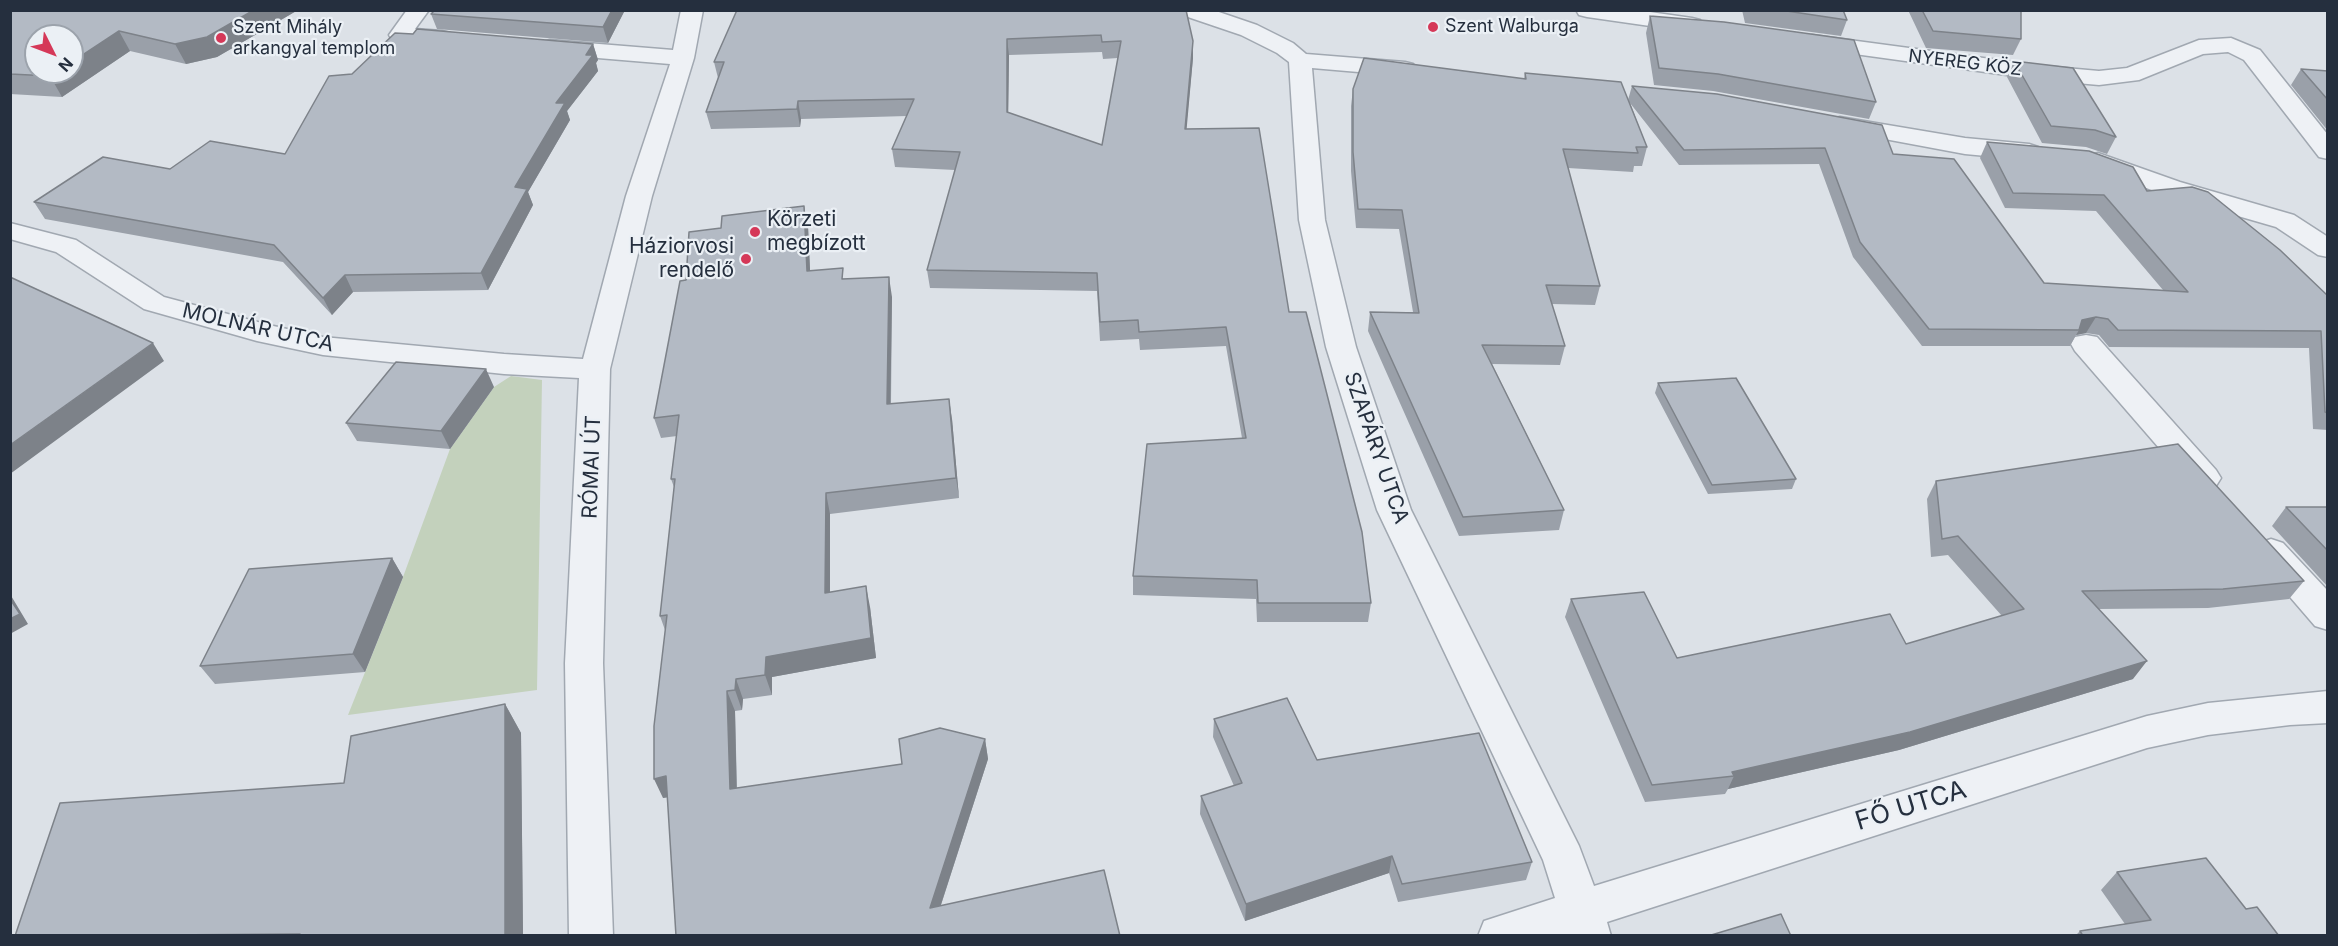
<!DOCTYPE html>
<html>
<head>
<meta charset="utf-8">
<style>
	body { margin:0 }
	#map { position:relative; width:2338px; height:946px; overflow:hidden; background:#dce1e7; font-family:Inter,sans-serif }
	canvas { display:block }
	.frame { position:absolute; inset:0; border:12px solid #252f3e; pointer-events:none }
	.north { position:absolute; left:24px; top:24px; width:60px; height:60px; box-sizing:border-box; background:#ebf0f5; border:2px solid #9ca3ac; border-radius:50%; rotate:132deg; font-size:16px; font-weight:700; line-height:24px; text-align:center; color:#252f3e }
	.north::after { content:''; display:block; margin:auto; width:21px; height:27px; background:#d53858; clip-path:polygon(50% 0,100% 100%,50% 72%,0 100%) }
</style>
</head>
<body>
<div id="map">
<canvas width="2338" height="946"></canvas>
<div class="frame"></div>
<div class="north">N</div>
</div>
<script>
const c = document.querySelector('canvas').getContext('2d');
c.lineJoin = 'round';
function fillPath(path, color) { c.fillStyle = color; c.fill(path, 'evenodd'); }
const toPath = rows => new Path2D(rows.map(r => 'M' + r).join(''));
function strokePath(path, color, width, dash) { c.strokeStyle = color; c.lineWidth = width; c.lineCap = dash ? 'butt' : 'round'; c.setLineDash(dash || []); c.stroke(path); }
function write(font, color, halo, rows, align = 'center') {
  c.font = font + ' Inter,sans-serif'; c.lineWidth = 4.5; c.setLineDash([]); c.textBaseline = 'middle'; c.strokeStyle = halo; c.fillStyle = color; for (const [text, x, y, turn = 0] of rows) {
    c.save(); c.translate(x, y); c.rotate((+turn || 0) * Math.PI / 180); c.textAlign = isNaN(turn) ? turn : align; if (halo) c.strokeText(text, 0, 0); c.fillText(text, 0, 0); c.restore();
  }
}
fillPath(toPath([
	[511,376,542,380,537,690,348,715,403,577,450,449,494,387]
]), '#c3d1bc');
const minor = toPath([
	[407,10,429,10,415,29,442,31,450,33,453,38,450,43,442,45,392,40,389,35,407,10],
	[681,10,703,10,694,58,652,196,610,369,603,663,613,936,569,936,565,663,579,378,504,374,323,355,257,341,144,309,56,252,10,239,10,223,76,240,164,297,269,325,323,337,504,354,583,359,626,196,670,64,550,54,542,52,539,47,542,42,550,40,673,50,681,10],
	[1179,10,1213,10,1257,25,1293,43,1306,54,1405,62,1413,64,1417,69,1413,74,1405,76,1312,68,1325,220,1356,347,1411,510,1579,846,1594,886,2147,716,2208,703,2328,691,2328,723,2290,725,2208,735,2147,748,1607,922,1611,936,1478,936,1484,921,1555,898,1543,860,1377,510,1326,347,1299,220,1289,62,1277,53,1241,35,1182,15,1179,10],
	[1576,10,1636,10,1692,18,1700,20,1703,25,1700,30,1692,32,1587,17,1579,15,1576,10],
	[1812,35,2043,66,2099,71,2127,68,2199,40,2231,38,2260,50,2328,135,2328,159,2319,157,2244,60,2228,52,2203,54,2139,80,2099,85,2043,80,1804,47,1801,42,1804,37,1812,35],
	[1840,117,1965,138,2029,144,2038,147,2042,152,2038,157,2029,160,1965,154,1831,129,1828,124,1831,119,1840,117],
	[2098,153,2180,182,2294,215,2328,237,2328,257,2318,255,2276,227,2162,194,2089,166,2085,161,2089,156,2098,153],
	[2086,335,2097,337,2216,470,2221,478,2216,486,2204,490,2192,486,2075,351,2071,344,2075,337,2086,335],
	[2271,539,2283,543,2328,591,2328,630,2315,626,2259,561,2254,552,2259,543,2271,539]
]);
strokePath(minor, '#a1a8b1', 3);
fillPath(minor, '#eef1f5');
fillPath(toPath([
	[10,10,298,10,217,57,186,64,130,51,62,97,10,94],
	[625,10,608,43,437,29,431,14],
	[1186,10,1193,58,1186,129,1289,312,1371,603,1368,622,1257,622,1256,599,1133,595,1133,576,1242,438,1226,346,1140,350,1139,339,1100,341,1097,291,930,288,927,270,955,170,895,167,892,149,907,116,801,119,800,127,711,129,706,112,718,78,714,62,736,14],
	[1102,52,1103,59,1118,58,1102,145,1008,113,1009,55],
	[1742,10,1843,10,1847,20,1841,36,1745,23],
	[1908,10,2021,10,2021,39,2013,55,1926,48],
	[1650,16,1876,102,1869,119,1713,91,1654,85,1646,33],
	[593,44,598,60,596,63,598,71,567,111,570,120,528,192,533,205,488,290,353,292,332,315,283,262,45,219,34,202,170,169,285,154,352,74],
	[2014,61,2116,137,2107,154,2086,147,2042,143,2007,77],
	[2301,69,2328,71,2328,131,2291,85],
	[1525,73,1628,100,1632,86,1893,154,2044,283,2163,290,2096,211,2005,208,1980,158,1987,142,2147,191,2328,296,2328,430,2313,429,2309,348,2109,347,2099,335,2086,333,2076,335,2070,346,1922,346,1853,257,1819,164,1679,165,1630,103,1647,147,1642,166,1634,166,1633,172,1568,168,1600,286,1595,305,1552,304,1565,346,1560,365,1492,364,1564,510,1559,530,1459,536,1368,331,1370,312,1413,312,1399,229,1356,228,1351,171,1351,106,1353,89,1524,79],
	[808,226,810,271,845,279,892,297,891,403,952,419,959,498,830,514,830,592,870,607,876,658,772,677,772,695,743,699,742,710,735,711,737,788,902,764,985,739,988,759,941,905,1120,936,676,936,668,797,663,798,665,630,660,616,674,487,671,479,677,436,661,438,654,418,686,280],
	[1658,383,1796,479,1792,489,1708,494,1655,393],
	[494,387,450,449,357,441,346,423],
	[1936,481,2304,581,2289,599,2208,608,2099,609,2133,679,1899,750,1728,789,1725,794,1645,802,1565,617,1571,599,1677,658,1906,644,2002,616,1948,555,1931,557,1927,499],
	[2286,507,2328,507,2328,587,2272,526],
	[392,558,403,577,365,672,215,684,200,666],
	[505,704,521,733,523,936,15,936,344,783],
	[1214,719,1317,760,1532,862,1526,880,1398,902,1389,873,1245,921,1200,814,1201,796,1234,786,1213,737],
	[2117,872,2246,909,2279,936,2075,936,2080,931,2125,924,2101,890]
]), '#9aa0a9');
fillPath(toPath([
	[254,10,298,10,217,57,186,64,175,44],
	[612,10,625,10,608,43,603,27],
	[119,31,130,51,62,97,50,76,56,72,72,72,72,62],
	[1007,39,1009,55,1008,130,1007,112],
	[1193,41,1193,58,1185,147,1185,129],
	[593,44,598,60,596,63,598,71,567,111,570,120,528,192,533,205,488,290,481,273,515,187,556,103],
	[798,101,801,119,800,127,797,109],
	[804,206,808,226,811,291,807,271],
	[345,275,353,292,332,315,323,298],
	[889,277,892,297,890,424,887,404],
	[2096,317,2086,333,2076,335,2079,330,2082,320],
	[153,343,164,361,10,474,10,445],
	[486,369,494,387,450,449,441,431],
	[949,399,952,419,959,498,956,478],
	[826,493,830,514,830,613,825,593],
	[392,558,403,577,365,672,353,654],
	[866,586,870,607,876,658,772,677,772,695,765,675,766,657],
	[10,594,28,624,10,634],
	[2147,661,2133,679,1899,750,1728,789,1734,776,1732,772],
	[736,679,743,699,742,710,735,690],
	[727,691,735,711,737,808,730,789],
	[505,704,521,733,523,936,505,936],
	[985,739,988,759,934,926,930,908],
	[666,776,675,796,663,798,654,779],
	[1392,856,1389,873,1245,921,1246,904]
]), '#7d8289');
const building = toPath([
	[10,10,254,10,207,37,175,44,119,31,72,62,72,36,36,36,36,72,56,72,50,76,10,74,10,10],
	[435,10,612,10,603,27,431,14,435,10],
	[737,10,1186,10,1193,41,1185,129,1259,128,1289,312,1306,312,1362,532,1371,603,1258,603,1257,580,1133,576,1147,444,1246,438,1226,327,1139,332,1138,320,1100,322,1097,273,927,270,960,152,892,149,914,99,798,101,797,109,706,112,724,62,714,62,737,10],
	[1101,35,1102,42,1121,41,1102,145,1007,112,1007,39,1101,35],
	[1780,10,1843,10,1847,20,1780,10],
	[1922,10,2021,10,2021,39,1933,31,1922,10],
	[1650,16,1724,22,1854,40,1876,102,1718,74,1659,68,1650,16],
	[417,29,593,44,586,55,593,55,556,103,565,103,515,187,527,189,481,273,345,275,323,298,274,245,34,202,103,157,170,169,210,141,285,154,329,76,352,74,395,33,413,34,417,29],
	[1364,58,1526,79,1525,73,1621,82,1647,147,1636,147,1638,153,1563,149,1600,286,1546,285,1565,346,1482,345,1564,510,1463,517,1370,312,1419,313,1402,210,1358,209,1353,152,1353,89,1364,58],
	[2014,61,2073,68,2116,137,2095,130,2051,126,2014,61],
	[2301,69,2328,71,2328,100,2301,69],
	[1632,86,1717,94,1882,125,1893,154,1954,159,2044,283,2188,292,2104,195,2013,193,1987,142,2089,151,2133,167,2147,191,2192,187,2208,192,2280,250,2328,296,2328,413,2325,412,2321,331,2118,330,2108,319,2096,317,2082,320,2079,330,1929,329,1860,242,1825,148,1684,150,1632,86],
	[804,206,807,271,843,268,842,279,889,277,887,404,949,399,956,478,826,493,825,593,866,586,871,638,766,657,765,675,736,679,735,690,727,691,730,789,902,764,899,739,940,728,985,739,930,908,1104,870,1120,936,676,936,666,776,654,779,654,726,667,615,660,616,675,479,671,479,679,415,654,418,680,281,686,280,689,232,721,228,722,216,804,206],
	[10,277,153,343,10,445,10,277],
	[396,362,486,369,441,431,346,423,396,362],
	[1736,378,1796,479,1712,485,1658,383,1736,378],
	[2178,444,2304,581,2223,589,2082,591,2147,661,1910,732,1732,772,1734,776,1652,785,1571,599,1644,592,1677,658,1890,614,1906,644,2024,609,1958,536,1942,539,1936,481,2178,444],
	[2286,507,2328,507,2328,551,2286,507],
	[392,558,353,654,200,666,249,569,392,558],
	[10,599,20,614,10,619,10,599],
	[1287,698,1317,760,1479,733,1532,862,1402,884,1392,856,1246,904,1201,796,1242,783,1214,719,1287,698],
	[505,704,505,936,300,936,300,934,15,936,60,803,344,783,351,736,505,704],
	[2206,858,2246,909,2257,907,2279,936,2083,936,2080,931,2151,920,2117,872,2206,858],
	[1781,914,1791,936,1708,936,1781,914]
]);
fillPath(building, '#b3bac4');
strokePath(building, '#7d8289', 1.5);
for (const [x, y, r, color] of [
	[1433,27,6,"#d53858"],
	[221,38,6,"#d53858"],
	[755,232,6,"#d53858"],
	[746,259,6,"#d53858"]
]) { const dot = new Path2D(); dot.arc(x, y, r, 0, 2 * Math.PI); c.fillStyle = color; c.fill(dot); strokePath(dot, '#ebf0f5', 2); }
write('18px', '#252f3e', '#ebf0f5', [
	["Szent Walburga",1445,27],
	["Szent Mihály",233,28],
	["arkangyal templom",233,49]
], 'left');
write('18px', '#252f3e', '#ebf0f5', [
	["NYEREG KÖZ",1965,63,7]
]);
write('21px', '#252f3e', '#ebf0f5', [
	["Körzeti",767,220],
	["megbízott",767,244],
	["Háziorvosi",734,247,"right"],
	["rendelő",734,271,"right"]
], 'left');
write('21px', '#252f3e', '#ebf0f5', [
	["MOLNÁR UTCA",258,328,13],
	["SZAPÁRY UTCA",1376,448,71],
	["RÓMAI ÚT",592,467,-88]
]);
write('26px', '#252f3e', '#ebf0f5', [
	["FŐ UTCA",1911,806,-17]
]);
</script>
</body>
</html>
